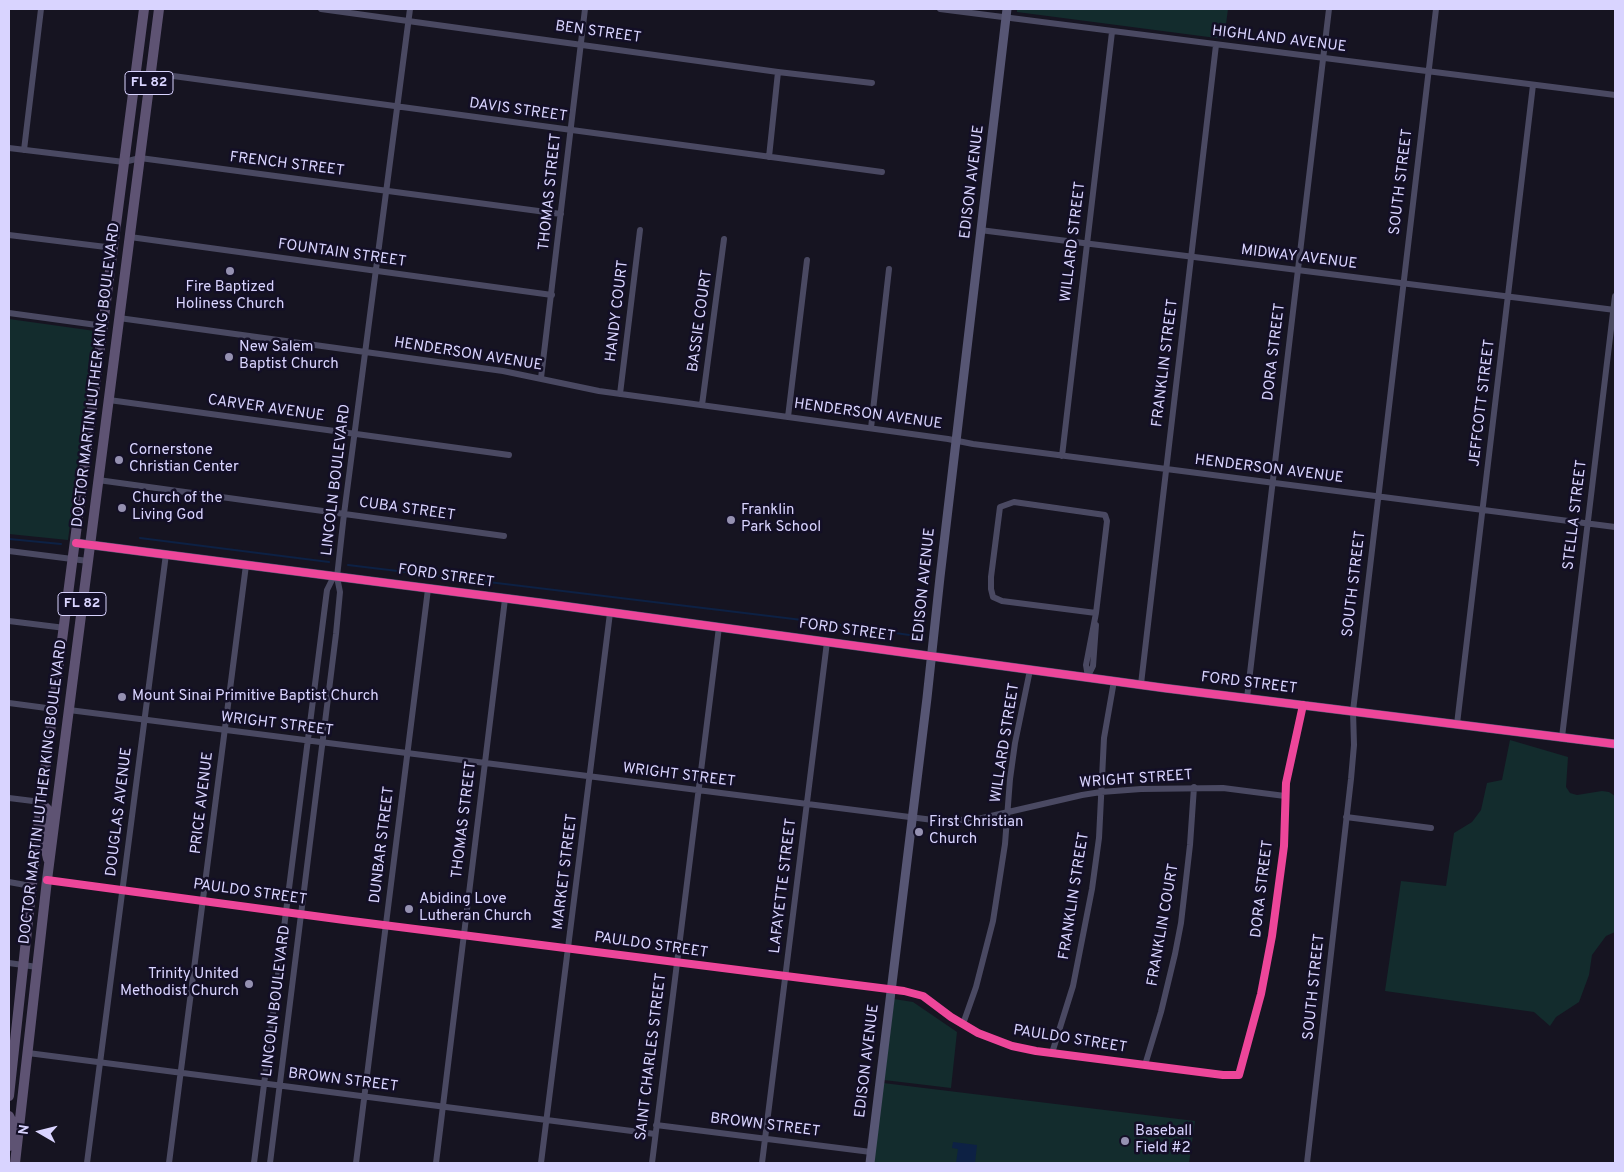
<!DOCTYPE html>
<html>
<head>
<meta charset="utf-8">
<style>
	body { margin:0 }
	#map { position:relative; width:1624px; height:1172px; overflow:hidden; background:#161421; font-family:Overpass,sans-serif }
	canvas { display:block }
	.frame { position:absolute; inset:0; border:10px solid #d9d4ff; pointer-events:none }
	.north { position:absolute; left:15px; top:1107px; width:50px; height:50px; -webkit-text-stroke:4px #130f26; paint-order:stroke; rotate:278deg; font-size:14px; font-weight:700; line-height:20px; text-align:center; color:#d9d4ff }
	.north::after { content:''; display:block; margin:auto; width:18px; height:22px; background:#d9d4ff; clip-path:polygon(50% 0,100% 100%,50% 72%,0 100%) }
</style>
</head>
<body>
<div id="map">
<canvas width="1624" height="1172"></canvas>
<div class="frame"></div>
<div class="north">N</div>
</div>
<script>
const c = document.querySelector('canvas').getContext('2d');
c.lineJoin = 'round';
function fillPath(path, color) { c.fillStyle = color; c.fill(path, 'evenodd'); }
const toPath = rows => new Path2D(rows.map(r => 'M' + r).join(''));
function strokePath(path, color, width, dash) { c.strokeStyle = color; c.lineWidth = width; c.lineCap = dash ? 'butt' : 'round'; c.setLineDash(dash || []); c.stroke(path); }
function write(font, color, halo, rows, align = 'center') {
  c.font = font + ' Overpass,sans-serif'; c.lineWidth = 5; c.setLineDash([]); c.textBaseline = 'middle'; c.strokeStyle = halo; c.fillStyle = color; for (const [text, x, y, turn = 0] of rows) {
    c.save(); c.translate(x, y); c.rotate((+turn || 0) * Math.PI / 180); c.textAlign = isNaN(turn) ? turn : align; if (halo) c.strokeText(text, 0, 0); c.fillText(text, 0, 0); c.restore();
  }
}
fillPath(toPath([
	[1017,9,1228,9,1224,39,1017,12],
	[9,319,95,331,68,540,9,534],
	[1510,740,1568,757,1566,787,1570,793,1577,795,1602,791,1609,792,1615,796,1615,932,1606,936,1592,955,1589,975,1579,1002,1556,1017,1550,1026,1534,1012,1385,991,1401,881,1446,886,1454,833,1472,822,1481,810,1487,783,1502,780],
	[894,999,913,1002,957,1032,951,1088,884,1080],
	[883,1083,1195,1121,1189,1163,873,1163]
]), '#132c2d');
fillPath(toPath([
	[953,1142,977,1145,975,1163,956,1163,958,1149,952,1148]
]), '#0d2144');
strokePath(toPath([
	[140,538,329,562],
	[9,539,61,544],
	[348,565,827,623,923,637]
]), '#0d2144', 2);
strokePath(toPath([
	[321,9,778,72,872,83],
	[940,9,1615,95],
	[151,73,882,172],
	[9,148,124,162,140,158,561,214],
	[24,150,41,9],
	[769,157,778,72],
	[980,230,1615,310],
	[9,235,114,248],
	[130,237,552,295],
	[9,313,104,326],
	[119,318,503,371,599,391,948,439,973,444,1615,527],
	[541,378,585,9],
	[620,394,640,230],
	[109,400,509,455],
	[702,405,724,239],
	[788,417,807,260],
	[871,428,889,269],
	[1062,456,1112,32],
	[98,480,504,536],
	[1014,502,1105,515,1107,521,1096,613,1002,601,993,597,991,589,991,577,1000,507,1014,502],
	[9,551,88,561],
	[9,621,65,628],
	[1088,676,1093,666,1096,625],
	[1088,677,1086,665,1096,613],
	[1141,684,1216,45],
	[1247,698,1329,9],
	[9,703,54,709],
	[69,710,941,821,978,819,1082,795,1101,792,1141,789,1223,788,1285,796],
	[1457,724,1533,85],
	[1562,737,1615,296],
	[9,798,41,802],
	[1346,817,1431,828],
	[47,880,344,920,904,991,923,996,951,1017,978,1033,1012,1046,1036,1051,1223,1075,1239,1075,1261,994,1272,936,1284,846,1286,783,1303,705],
	[9,882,31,886],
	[9,963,37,967],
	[963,1024,976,987,993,921,1005,844,1010,779,1015,743,1030,670],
	[28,1053,655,1134],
	[1052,1053,1073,986,1092,889,1099,838,1104,738,1114,681],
	[1145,1065,1161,1012,1175,954,1181,923,1190,845,1194,787],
	[656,1125,871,1152],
	[87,1163,166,554],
	[169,1163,246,565],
	[254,1163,327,590,334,576],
	[270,1163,336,634,340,592,337,577,344,514,410,9],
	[356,1163,428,589],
	[436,1163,505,599],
	[541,1163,610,613],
	[652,1163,719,627],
	[762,1163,827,642],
	[1307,1163,1351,779,1354,745,1353,711,1436,9]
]), '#4a4962', 6);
strokePath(toPath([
	[76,543,542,603,1164,688,1615,744],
	[870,1163,927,698,940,577,1007,9]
]), '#575674', 9);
strokePath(toPath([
	[45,807,47,809,45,846,48,859],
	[9,1096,41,802,144,9],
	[9,1116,11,1120,9,1146],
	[15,1163,47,880,159,9]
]), '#5e5373', 10);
strokePath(toPath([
	[76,543,542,603,1164,688,1615,744],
	[47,880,344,920,904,991,923,996,951,1017,978,1033,1012,1046,1036,1051,1223,1075,1239,1075,1261,994,1272,936,1284,846,1286,783,1303,705]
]), '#ed469a', 8);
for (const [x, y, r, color] of [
	[230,271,5,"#9591b1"],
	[229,357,5,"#9591b1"],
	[119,460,5,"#9591b1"],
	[122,508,5,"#9591b1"],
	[731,520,5,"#9591b1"],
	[122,697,5,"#9591b1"],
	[919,832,5,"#9591b1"],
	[409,909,5,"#9591b1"],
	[249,984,5,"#9591b1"],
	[1125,1141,5,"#9591b1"]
]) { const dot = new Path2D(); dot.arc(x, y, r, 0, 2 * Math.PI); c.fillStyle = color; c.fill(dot); strokePath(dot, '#130f26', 2); }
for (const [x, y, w] of [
	[149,83,48],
	[82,604,48]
]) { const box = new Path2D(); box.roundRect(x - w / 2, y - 11.5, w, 23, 4); c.fillStyle = '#130f26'; c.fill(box); strokePath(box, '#d9d4ff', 1); }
write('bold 14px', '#d9d4ff', null, [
	["FL 82",149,83],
	["FL 82",82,604]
]);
write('15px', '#d9d4ff', '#130f26', [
	["BEN STREET",598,33,8],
	["HIGHLAND AVENUE",1279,40,7],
	["DAVIS STREET",518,111,8],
	["FRENCH STREET",287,165,7],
	["EDISON AVENUE",973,182,-83],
	["SOUTH STREET",1402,182,-83],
	["THOMAS STREET",551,192,-84],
	["WILLARD STREET",1074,242,-83],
	["FOUNTAIN STREET",342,254,8],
	["MIDWAY AVENUE",1299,258,7],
	["HANDY COURT",618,311,-83],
	["BASSIE COURT",701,321,-82],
	["DORA STREET",1275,352,-83],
	["HENDERSON AVENUE",468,355,9],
	["FRANKLIN STREET",1166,363,-83],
	["DOCTOR MARTIN LUTHER KING BOULEVARD",97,375,-83],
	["JEFFCOTT STREET",1483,403,-83],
	["CARVER AVENUE",266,409,8],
	["HENDERSON AVENUE",868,415,8],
	["HENDERSON AVENUE",1269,470,7],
	["LINCOLN BOULEVARD",337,480,-83],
	["CUBA STREET",407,510,8],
	["STELLA STREET",1576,515,-83],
	["FORD STREET",446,577,8],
	["SOUTH STREET",1355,584,-83],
	["EDISON AVENUE",925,585,-84],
	["FORD STREET",847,631,8],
	["FORD STREET",1249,684,7],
	["WRIGHT STREET",277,725,7],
	["WILLARD STREET",1006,743,-81],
	["WRIGHT STREET",679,776,7],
	["WRIGHT STREET",1136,780,-4],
	["DOCTOR MARTIN LUTHER KING BOULEVARD",44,792,-83],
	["PRICE AVENUE",203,803,-83],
	["DOUGLAS AVENUE",120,812,-83],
	["THOMAS STREET",465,820,-83],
	["DUNBAR STREET",383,845,-83],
	["MARKET STREET",566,872,-83],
	["LAFAYETTE STREET",784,886,-83],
	["DORA STREET",1263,889,-83],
	["PAULDO STREET",250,893,8],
	["FRANKLIN STREET",1075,896,-81],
	["FRANKLIN COURT",1164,925,-80],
	["PAULDO STREET",651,946,8],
	["SOUTH STREET",1315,987,-84],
	["LINCOLN BOULEVARD",277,1001,-83],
	["PAULDO STREET",1070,1040,9],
	["SAINT CHARLES STREET",652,1057,-83],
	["EDISON AVENUE",868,1061,-83],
	["BROWN STREET",343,1081,7],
	["BROWN STREET",765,1126,7]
]);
write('15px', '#d9d4ff', '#130f26', [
	["Fire Baptized",230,288,"center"],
	["Holiness Church",230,305,"center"],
	["New Salem",239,348],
	["Baptist Church",239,365],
	["Cornerstone",129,451],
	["Christian Center",129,468],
	["Church of the",132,499],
	["Living God",132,516],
	["Franklin",741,511],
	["Park School",741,528],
	["Mount Sinai Primitive Baptist Church",132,697],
	["First Christian",929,823],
	["Church",929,840],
	["Abiding Love",419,900],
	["Lutheran Church",419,917],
	["Trinity United",239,975,"right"],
	["Methodist Church",239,992,"right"],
	["Baseball",1135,1132],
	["Field #2",1135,1149]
], 'left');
</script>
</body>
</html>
